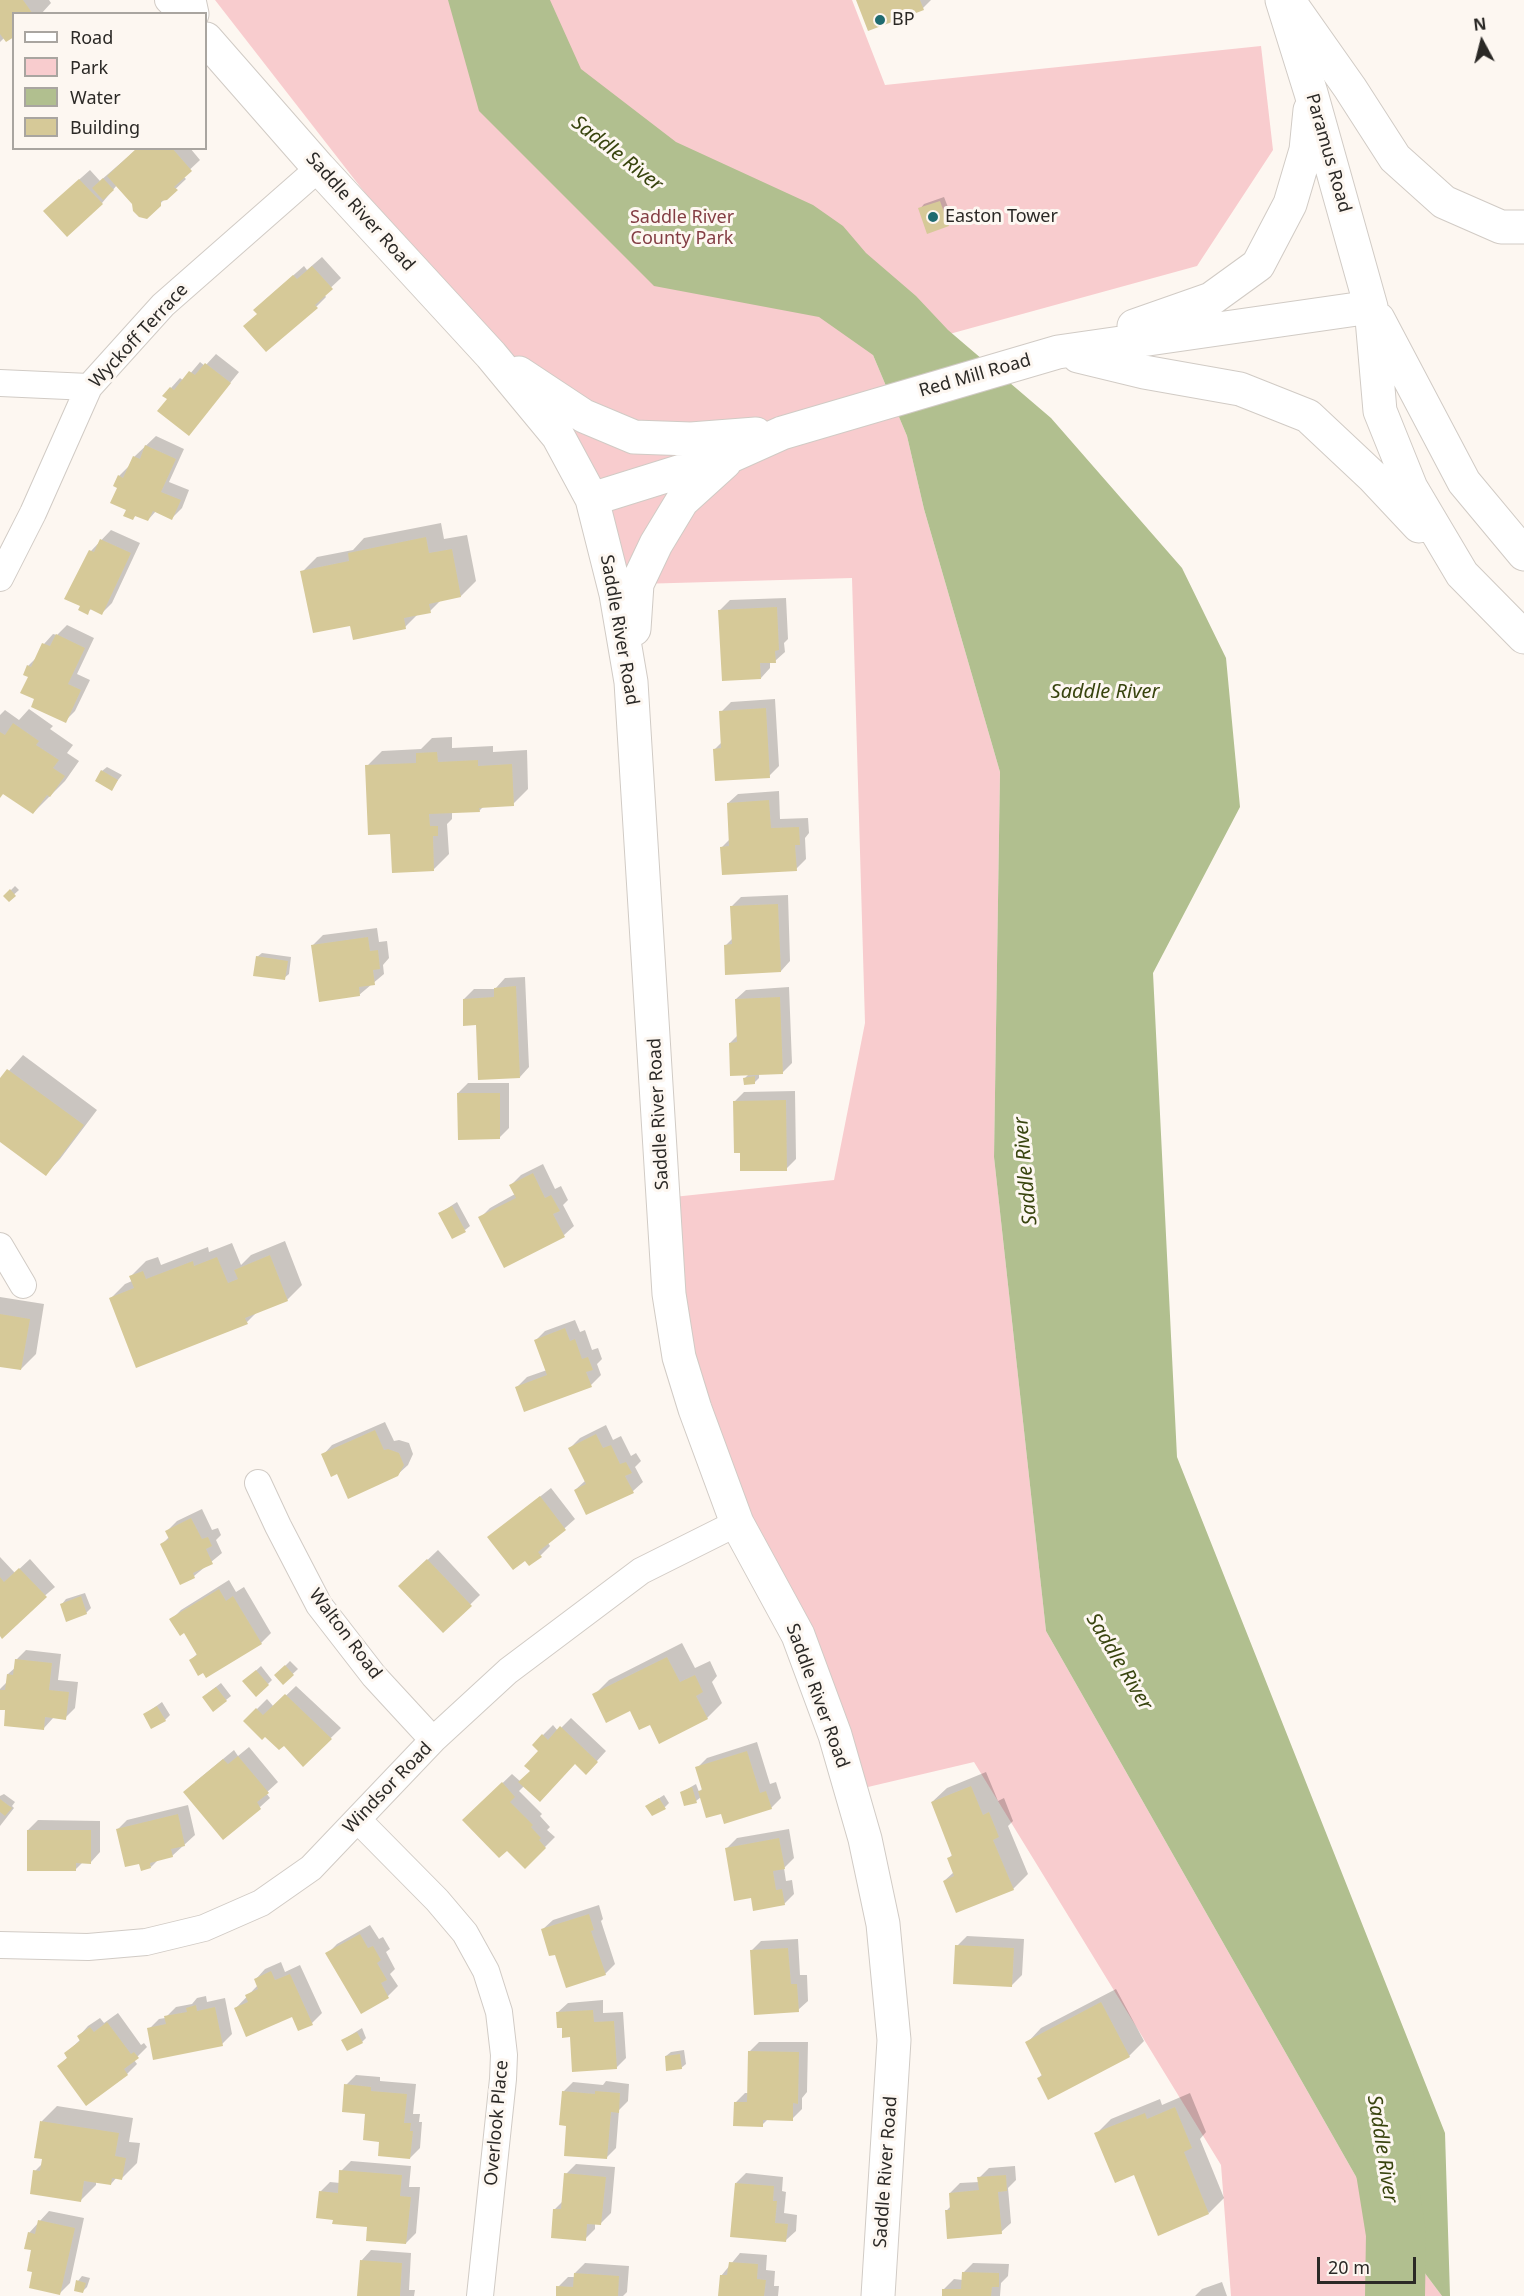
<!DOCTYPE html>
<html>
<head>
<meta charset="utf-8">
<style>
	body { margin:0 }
	#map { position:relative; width:1524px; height:2296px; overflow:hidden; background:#fdf7f1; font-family:"Noto Sans",sans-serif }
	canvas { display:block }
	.legend { position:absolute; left:12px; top:12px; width:195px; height:138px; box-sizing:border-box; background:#fdf7f1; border:2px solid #a9a5a0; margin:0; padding:8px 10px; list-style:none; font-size:18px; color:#2b2926 }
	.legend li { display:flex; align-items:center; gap:12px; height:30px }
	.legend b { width:30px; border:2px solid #a9a5a0 }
	.north { position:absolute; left:1452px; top:12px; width:60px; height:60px; -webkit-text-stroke:4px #fdf7f1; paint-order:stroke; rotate:353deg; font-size:16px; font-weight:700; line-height:24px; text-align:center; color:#2b2926 }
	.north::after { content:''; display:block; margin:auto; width:21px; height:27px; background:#2b2926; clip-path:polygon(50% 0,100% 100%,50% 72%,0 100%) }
	.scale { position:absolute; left:1317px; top:2257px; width:99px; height:27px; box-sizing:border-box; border:3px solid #2b2926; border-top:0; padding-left:8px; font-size:18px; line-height:21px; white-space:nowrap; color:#2b2926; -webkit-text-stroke:4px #fdf7f1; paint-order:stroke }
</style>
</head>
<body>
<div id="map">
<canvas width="1524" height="2296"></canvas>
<ul class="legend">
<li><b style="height:8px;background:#fff"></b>Road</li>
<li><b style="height:16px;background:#f8ccce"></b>Park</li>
<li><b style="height:16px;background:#b1bf8f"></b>Water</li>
<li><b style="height:16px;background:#d6c998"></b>Building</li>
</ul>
<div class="north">N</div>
<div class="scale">20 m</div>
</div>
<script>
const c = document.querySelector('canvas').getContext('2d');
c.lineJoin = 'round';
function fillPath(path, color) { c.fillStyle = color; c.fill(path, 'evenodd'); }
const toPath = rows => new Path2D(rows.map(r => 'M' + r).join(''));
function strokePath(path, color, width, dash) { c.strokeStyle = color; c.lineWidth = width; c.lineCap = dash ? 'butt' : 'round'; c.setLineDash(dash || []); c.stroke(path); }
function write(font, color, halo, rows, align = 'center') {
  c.font = font + ' "Noto Sans",sans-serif'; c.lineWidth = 6; c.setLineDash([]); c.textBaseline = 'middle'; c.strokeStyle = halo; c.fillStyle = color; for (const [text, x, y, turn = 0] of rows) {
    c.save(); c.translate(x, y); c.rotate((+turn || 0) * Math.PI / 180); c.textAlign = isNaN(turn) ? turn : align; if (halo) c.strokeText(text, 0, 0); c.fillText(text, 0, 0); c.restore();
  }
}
fillPath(toPath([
	[215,0,852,0,885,85,1261,46,1273,150,1197,266,873,355,907,436,924,509,1000,772,994,1157,1046,1631,1367,2196,1442,2296,1231,2296,1221,2165,974,1762,851,1791,695,1409,664,1198,834,1180,865,1023,852,578,638,584,631,682,592,499,491,355]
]), '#f8ccce');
fillPath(toPath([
	[448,0,550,0,581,69,676,142,813,205,843,226,866,253,916,296,948,330,1051,418,1182,568,1226,658,1240,807,1153,973,1177,1457,1445,2133,1450,2296,1442,2296,1367,2196,1046,1631,994,1157,1000,772,924,509,907,436,873,355,819,317,654,286,479,111]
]), '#b1bf8f');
fillPath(toPath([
	[0,0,49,0,51,3,41,14,14,14,5,37,0,42],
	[858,0,931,0,923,8],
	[138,148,190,148,200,160,183,176,186,179,146,217,117,185,102,203,55,201,90,170,100,181],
	[944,197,953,220,948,225,920,209,924,204],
	[322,257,341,278,324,294,326,297,317,306,266,350,258,314,265,300,304,266,307,270],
	[216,354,239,372,189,434,169,399,171,388,180,378,184,381,200,362,205,366],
	[156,436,184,449,169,482,189,490,182,508,172,518,156,511,148,520,136,515,133,518,119,487,119,476,129,466,134,457],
	[441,523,444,539,467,535,476,581,461,596,442,599,430,611,418,614,405,627,352,624,302,572,317,557,353,550,364,538],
	[111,530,140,543,112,603,102,613,92,608,87,613,91,551],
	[786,598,788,639,784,643,785,652,775,661,770,662,770,668,761,678,720,610,730,600],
	[67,625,94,638,77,674,90,680,75,711,65,721,36,699,30,676,25,674,28,666,38,656,44,644,53,634,57,635],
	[775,699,779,766,769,776,715,749,723,741,721,712,731,702],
	[29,709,53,726,50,729,73,745,67,753,79,761,65,781,33,813,3,793,0,796,0,715,5,710,19,720],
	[452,737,452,748,493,746,493,752,527,750,528,789,513,804,484,806,479,811,452,812,452,819,447,824,449,854,434,869,391,832,367,766,382,751,421,749,432,738],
	[107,767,122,775,111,789,102,771],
	[779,791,780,819,808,818,809,833,805,838,806,859,796,869,722,847,730,839,728,803,738,794],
	[15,886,19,890,9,899,5,896],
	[788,895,790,961,781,971,726,945,733,938,731,907,741,897],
	[377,928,379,942,387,941,389,958,383,965,384,974,359,995,313,945,323,935],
	[262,953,291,957,289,974,284,978,257,957],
	[525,977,529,1067,520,1077,477,1024,464,999,474,989,495,989,505,978],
	[789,987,792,1063,782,1073,759,1074,759,1078,755,1082,745,1078,749,1074,730,1043,738,1035,736,999,746,990],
	[23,1055,97,1110,60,1159,46,1174,0,1140,0,1081],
	[468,1083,509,1083,509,1128,499,1138,458,1093],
	[795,1091,796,1159,786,1169,741,1152,734,1102,744,1092],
	[543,1164,555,1189,561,1186,568,1200,563,1205,574,1226,564,1235,480,1218,490,1208,515,1194,511,1185,521,1175],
	[457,1202,470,1226,465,1230,440,1213],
	[285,1241,302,1285,287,1300,258,1311,247,1322,110,1299,125,1284,132,1281,131,1276,146,1261,158,1257,161,1265,208,1247,209,1252,232,1243,241,1265,251,1255],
	[0,1297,44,1304,36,1354,21,1369,0,1365],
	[575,1320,580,1332,585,1330,592,1350,598,1348,602,1359,597,1364,601,1375,591,1385,517,1387,527,1377,547,1370,536,1340,545,1331],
	[385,1422,394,1441,399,1440,409,1443,413,1454,408,1465,397,1475,338,1472,323,1455,332,1445],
	[606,1425,613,1440,621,1436,631,1456,636,1453,641,1461,635,1467,643,1482,633,1491,575,1490,585,1481,570,1448,580,1438],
	[551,1488,575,1519,548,1543,550,1546,541,1555,525,1559,489,1537],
	[202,1509,212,1530,218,1528,221,1535,216,1540,222,1553,194,1576,181,1583,162,1544,169,1537,167,1531,177,1521],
	[438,1550,480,1595,443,1631,400,1586],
	[0,1557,15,1573,30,1559,55,1587,0,1634],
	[229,1580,236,1592,244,1587,271,1633,261,1643,207,1676,191,1660,198,1653,185,1631,171,1620,181,1610],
	[85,1593,91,1608,86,1613,62,1604,66,1599],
	[682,1643,695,1668,710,1661,717,1676,712,1682,722,1703,707,1718,651,1723,630,1709,594,1695,609,1680],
	[26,1650,61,1654,58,1680,78,1682,75,1708,65,1718,54,1717,44,1728,7,1709,0,1708,0,1689,8,1681,8,1674,16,1667,16,1660],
	[290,1661,298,1669,283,1683,276,1675],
	[261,1666,272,1680,268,1684,249,1677],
	[221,1683,231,1696,226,1700,208,1693],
	[296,1686,341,1728,303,1765,284,1744,245,1721,267,1699,274,1707],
	[162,1702,170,1715,165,1720,145,1714],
	[571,1718,606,1751,586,1773,575,1763,524,1786,519,1791,542,1814,540,1816,550,1827,547,1830,555,1837,525,1867,507,1849,464,1820,512,1774,521,1782,532,1770,540,1751,543,1735,553,1725,558,1731],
	[757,1742,770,1784,776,1782,781,1798,771,1808,722,1812,701,1797,696,1801,682,1792,696,1784,699,1792,703,1788,697,1768,707,1758],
	[249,1747,278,1782,266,1793,270,1798,260,1807,195,1782,234,1750,238,1756],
	[986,1772,998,1801,1004,1798,1013,1821,1008,1826,1028,1874,1013,1889,944,1881,954,1872,948,1859,953,1854,932,1802,947,1788],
	[4,1794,15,1802,12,1806,14,1808,0,1826,0,1796],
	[664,1795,669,1803,665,1807,647,1806],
	[188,1805,195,1835,172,1856,159,1859,151,1867,117,1830,127,1820],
	[38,1820,100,1821,100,1852,91,1862,83,1862,75,1870,28,1830],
	[789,1829,794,1858,784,1868,786,1881,792,1880,794,1894,784,1904,752,1897,727,1848,737,1838],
	[599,1905,603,1919,601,1921,615,1964,605,1974,556,1953,543,1929,553,1920],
	[370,1925,379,1939,383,1937,390,1949,386,1952,395,1969,390,1974,398,1986,388,1996,362,2012,327,1954,337,1944],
	[967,1936,1024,1939,1022,1975,1012,1985,957,1946],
	[798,1939,800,1975,807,1975,808,2001,798,2010,751,1951,761,1941],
	[281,1962,285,1972,300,1965,322,2013,312,2023,299,2029,293,2015,235,2009,258,1985,256,1979,265,1969],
	[1116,1989,1144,2041,1129,2056,1038,2078,1043,2074,1027,2043,1041,2028],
	[206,1996,207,2002,225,1998,232,2034,222,2044,149,2029,159,2019,165,2018,176,2007,192,2004,197,1998],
	[603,2000,603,2013,623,2012,626,2058,616,2068,571,2036,563,2027,558,2012,568,2003],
	[118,2013,141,2045,144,2043,147,2047,134,2060,137,2064,127,2074,59,2066,68,2057,66,2053,81,2039,79,2036,88,2026,100,2018,104,2023],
	[362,2028,366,2038,362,2042,343,2040],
	[759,2042,808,2042,807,2092,802,2098,802,2109,792,2119,768,2119,762,2125,735,2103,745,2093,748,2093,749,2052],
	[684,2050,686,2064,681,2068,666,2056,671,2052],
	[356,2075,380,2077,380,2081,416,2084,413,2114,420,2114,419,2122,422,2122,420,2148,410,2158,380,2140,367,2113,346,2085],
	[606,2081,629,2084,628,2101,619,2110,616,2148,606,2158,568,2124,563,2092,573,2082,603,2085],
	[1190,2093,1206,2132,1200,2139,1224,2198,1209,2213,1096,2134,1111,2119,1160,2099,1162,2105],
	[57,2106,133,2118,129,2142,140,2143,137,2163,122,2178,117,2177,111,2184,96,2181,96,2185,81,2200,35,2171,43,2163,42,2121],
	[351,2161,411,2166,409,2187,420,2187,416,2233,406,2243,369,2225,334,2218,320,2192,330,2182,340,2183,341,2171],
	[576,2164,615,2167,611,2213,601,2223,595,2223,595,2229,585,2239,555,2209,564,2200,566,2174],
	[1015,2166,1016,2180,1008,2188,1011,2223,1001,2232,946,2211,951,2206,950,2193,960,2183,979,2182,979,2178,989,2168],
	[746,2173,783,2177,782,2191,786,2192,784,2213,797,2215,796,2231,786,2240,736,2183],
	[49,2211,84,2218,70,2283,60,2293,34,2270,29,2233],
	[371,2250,411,2253,409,2290,415,2290,414,2296,359,2296,362,2260],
	[740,2253,767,2255,766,2270,775,2271,774,2286,779,2286,778,2296,720,2296,721,2276],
	[585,2263,629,2266,627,2292,623,2296,556,2296,558,2287,568,2277,575,2277,575,2273],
	[973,2263,1009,2264,1008,2276,1001,2283,1000,2296,944,2296,944,2289,954,2279,963,2280,963,2273],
	[82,2276,90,2278,87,2287,83,2291,78,2281],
	[1222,2282,1227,2296,1195,2296,1202,2289]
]), '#0003');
strokePath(toPath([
	[1383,2153,1396,2234,1395,2296]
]), '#b1bf8f', 60);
fillPath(toPath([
	[0,0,23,0,33,14,14,14,14,37,6,42,0,34],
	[856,0,920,0,924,10,868,31],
	[137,148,172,148,192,171,174,187,178,190,167,200,161,201,161,206,147,219,139,217,133,211,132,204,107,176],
	[103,178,114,190,103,200,92,188],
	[79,179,103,204,67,237,43,211],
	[940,201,949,226,927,234,918,208],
	[312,266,333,289,315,305,318,308,266,352,243,326,257,314,253,310,293,275,297,279],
	[205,363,231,383,189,436,157,411,167,399,162,396,170,387,174,390,189,371,195,375],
	[145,445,176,459,161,492,181,500,172,520,153,511,148,521,135,516,133,520,123,516,126,510,110,503,117,488,113,486,118,475,123,478,133,456,140,459],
	[426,537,429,553,452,549,461,597,429,604,431,613,404,618,406,629,353,640,350,626,313,633,300,571,349,561,348,553],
	[100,539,131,553,102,615,90,609,88,615,78,610,80,606,64,599,89,550,94,552],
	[777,607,779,650,775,651,776,663,760,663,761,679,722,681,718,610],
	[56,634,85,648,68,684,81,690,66,723,31,707,34,699,20,693,28,677,23,675,27,665,31,667,42,643,50,646],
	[766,708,770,778,715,781,713,749,721,748,719,711],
	[13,723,39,741,36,745,59,760,53,768,65,776,50,797,47,795,33,814,3,794,0,798,0,732,5,735],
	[437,752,438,762,478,760,478,766,512,764,514,806,479,808,480,812,429,814,430,826,438,826,438,836,433,836,434,871,392,873,390,834,368,835,365,765,416,763,416,753],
	[101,770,118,780,112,791,95,781],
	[769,800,771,828,799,827,800,845,795,845,797,871,722,875,720,847,729,846,727,803],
	[10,889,16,896,9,902,3,896],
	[778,904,781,972,725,975,724,945,732,944,730,906],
	[368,937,370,951,378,950,380,969,373,970,375,985,359,987,360,996,319,1002,311,945],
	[256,956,288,961,285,980,253,976],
	[516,986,520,1078,478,1080,476,1025,463,1026,463,999,494,997,494,988],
	[780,997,783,1074,730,1076,729,1043,737,1042,735,999],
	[7,1069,84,1125,46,1176,0,1142,0,1078],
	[755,1076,755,1084,744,1085,743,1078],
	[457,1093,500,1093,500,1139,458,1140],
	[786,1100,787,1171,740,1171,740,1153,734,1153,733,1101],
	[533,1173,545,1198,551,1195,560,1211,553,1214,565,1237,504,1268,478,1217,516,1198,509,1185],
	[452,1206,466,1232,452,1239,438,1213],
	[270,1255,288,1301,245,1318,248,1324,136,1368,109,1298,134,1288,129,1276,143,1271,146,1279,193,1261,194,1266,217,1257,228,1283,238,1279,234,1270],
	[0,1314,30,1319,21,1370,0,1367],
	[565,1328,570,1341,575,1339,582,1359,588,1357,593,1370,586,1372,592,1387,524,1412,515,1387,547,1375,534,1340],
	[375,1430,384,1450,388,1449,399,1453,404,1465,398,1476,348,1499,337,1474,331,1477,321,1454],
	[596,1434,603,1448,611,1445,620,1464,626,1462,632,1473,625,1476,634,1493,586,1515,574,1490,586,1484,568,1448],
	[540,1496,566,1530,538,1552,542,1557,529,1566,525,1561,513,1570,487,1537],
	[191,1518,202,1539,208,1537,212,1546,206,1549,213,1564,193,1573,195,1578,180,1585,160,1544,169,1539,165,1531],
	[427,1559,472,1606,443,1633,398,1586],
	[19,1568,47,1597,2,1639,0,1636,0,1577,4,1582],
	[219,1589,226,1601,233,1596,262,1644,206,1678,203,1673,198,1676,189,1660,197,1655,184,1633,180,1636,169,1619],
	[81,1596,87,1614,66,1622,60,1604],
	[667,1657,680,1682,695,1675,703,1692,696,1696,708,1719,659,1744,650,1725,639,1730,630,1711,606,1723,592,1694],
	[15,1659,52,1663,49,1690,69,1692,66,1720,45,1717,44,1730,4,1726,5,1710,0,1710,0,1690,5,1690,7,1674,13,1675],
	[285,1665,294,1675,283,1685,274,1675],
	[256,1670,269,1685,256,1697,242,1681],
	[216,1687,227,1701,213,1712,202,1697],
	[285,1694,332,1739,303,1767,284,1746,279,1750,265,1737,262,1740,243,1721,256,1708,263,1715],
	[157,1706,166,1721,151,1729,143,1714],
	[560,1726,598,1762,586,1775,575,1764,540,1802,518,1782,530,1771,524,1766,538,1751,532,1745,542,1734,548,1740],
	[747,1751,760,1793,766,1791,772,1809,724,1824,721,1814,706,1818,698,1791,702,1790,695,1767],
	[238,1756,269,1793,257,1802,261,1809,223,1840,183,1792,223,1759,228,1764],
	[502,1782,515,1797,510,1802,533,1825,531,1827,541,1838,539,1840,546,1848,525,1869,507,1851,499,1858,462,1820],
	[971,1786,983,1815,989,1812,999,1837,993,1840,1014,1890,956,1913,943,1881,954,1876,947,1858,952,1856,931,1802],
	[692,1787,697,1803,684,1806,680,1792],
	[659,1798,666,1809,652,1816,645,1806],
	[0,1799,12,1808,5,1816,0,1812],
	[178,1814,185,1846,171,1849,173,1857,150,1863,151,1868,141,1871,139,1864,125,1867,116,1829],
	[27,1830,91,1830,91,1864,76,1863,76,1871,27,1871],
	[779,1838,785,1869,773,1871,776,1890,782,1889,785,1905,753,1911,751,1898,734,1901,725,1848],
	[589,1914,594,1930,591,1931,606,1975,566,1988,555,1955,549,1956,541,1929],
	[360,1934,368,1948,373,1946,381,1960,377,1963,387,1980,381,1983,389,1998,361,2014,325,1953],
	[955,1945,1014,1948,1012,1987,953,1984],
	[788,1948,791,1984,797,1984,799,2012,754,2015,750,1950],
	[271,1971,275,1980,290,1974,313,2025,298,2031,292,2017,246,2037,234,2008,248,2002,245,1995,258,1989,254,1979],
	[1101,2002,1130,2057,1048,2100,1037,2078,1042,2076,1025,2042],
	[196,2005,197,2011,215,2007,223,2046,153,2060,147,2028,166,2024,164,2016,187,2012,186,2008],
	[593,2010,594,2022,614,2021,617,2069,572,2072,570,2037,562,2038,562,2028,557,2028,556,2012],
	[107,2022,131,2054,134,2052,139,2058,124,2069,128,2075,86,2106,57,2066,67,2058,64,2053,80,2041,77,2036,90,2027,94,2032],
	[357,2032,363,2043,347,2051,341,2040],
	[748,2051,799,2052,798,2104,793,2103,793,2121,763,2120,763,2127,733,2126,734,2102,747,2102],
	[680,2054,682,2069,666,2071,665,2056],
	[344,2084,371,2087,371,2091,407,2094,404,2123,411,2123,410,2131,413,2131,410,2159,378,2156,379,2142,363,2140,365,2114,342,2112],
	[562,2091,595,2094,595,2091,620,2093,619,2113,611,2112,607,2159,564,2156,566,2126,559,2125],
	[1175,2107,1192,2148,1184,2152,1209,2214,1158,2236,1134,2175,1115,2183,1094,2133,1145,2113,1147,2119],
	[40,2121,119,2133,115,2156,126,2158,122,2180,112,2178,111,2185,84,2181,81,2202,30,2194,33,2170,40,2171,42,2159,34,2158],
	[339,2170,402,2175,400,2196,411,2197,406,2244,366,2241,367,2227,332,2224,333,2220,316,2218,319,2191,338,2193],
	[564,2173,606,2177,601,2225,587,2224,586,2241,551,2238,553,2209,561,2209],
	[1006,2175,1007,2191,998,2192,1002,2234,947,2239,945,2210,950,2210,949,2193,979,2190,977,2177],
	[735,2183,774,2186,773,2201,777,2201,775,2223,788,2224,786,2242,730,2237],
	[38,2220,75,2228,60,2295,29,2288,32,2272,27,2271,31,2250,24,2249,28,2232,35,2234],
	[360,2260,402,2263,400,2296,357,2296],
	[729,2262,758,2264,757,2279,766,2280,764,2296,718,2296,720,2275,727,2275],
	[962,2272,999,2273,999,2287,992,2287,991,2296,942,2296,942,2289,961,2289],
	[574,2273,619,2276,618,2296,556,2296,556,2286,573,2287],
	[76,2280,86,2283,83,2293,74,2291]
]), '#d6c998');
const street = toPath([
	[168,0,182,14],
	[0,383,89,387],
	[0,578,33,513,89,387,163,305,319,168],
	[0,1246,23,1285],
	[258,1483,278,1526,319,1605,374,1676,433,1740],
	[358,1820,437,1900,465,1933,486,1971,499,2012,504,2055,503,2079,480,2296],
	[0,1945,88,1947,146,1942,204,1928,261,1903,311,1868,433,1740,508,1671,641,1571,737,1523]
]);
const secondary = toPath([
	[1282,0,1311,93,1371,307,1380,411,1411,488,1462,574,1524,637],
	[206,39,319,168,491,355,558,436,592,499,616,594,631,682,669,1294,679,1357,695,1409,737,1523,798,1635,835,1735,865,1839,883,1924,894,2040,878,2296],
	[1378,319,1464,482,1524,554],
	[1134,326,1211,299,1258,265,1290,204,1306,150,1310,110],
	[1078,356,1144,372,1240,389,1308,416,1373,477,1419,526],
	[519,373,584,416,634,437,691,439,756,434],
	[592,499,733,455,782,433,1058,352,1371,307],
	[634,629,637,584,656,544,682,501,725,462]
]);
const highway = toPath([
	[189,0,192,14],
	[1288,0,1350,88,1395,158,1444,202,1501,227,1524,227]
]);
strokePath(street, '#d1cbc5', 28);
strokePath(secondary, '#d1cbc5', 35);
strokePath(highway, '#d1cbc5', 35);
strokePath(street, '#fff', 26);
strokePath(secondary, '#fff', 33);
strokePath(highway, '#fff', 33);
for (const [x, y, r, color] of [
	[880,20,6,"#1f6b70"],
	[933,217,6,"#1f6b70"]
]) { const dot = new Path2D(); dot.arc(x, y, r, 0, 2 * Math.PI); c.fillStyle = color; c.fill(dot); strokePath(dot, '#fdf7f1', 2); }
write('18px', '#2b2926', '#fdf7f1', [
	["BP",892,20],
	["Easton Tower",945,217]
], 'left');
write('18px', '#2b2926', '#fdf7f1', [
	["Paramus Road",1328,153,74],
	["Saddle River Road",360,212,48],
	["Wyckoff Terrace",139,336,-47],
	["Red Mill Road",975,376,-16],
	["Saddle River Road",619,630,80],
	["Saddle River Road",659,1114,-93],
	["Walton Road",345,1634,53],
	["Saddle River Road",817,1696,70],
	["Windsor Road",388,1788,-46],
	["Overlook Place",497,2123,-85],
	["Saddle River Road",886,2172,-86]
]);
write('18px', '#833d43', '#fdf7f1', [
	["Saddle River",682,218],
	["County Park",682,239]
]);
write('italic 20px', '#38440e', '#fdf7f1', [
	["Saddle River",617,154,38],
	["Saddle River",1105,692],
	["Saddle River",1026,1171,-95],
	["Saddle River",1119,1662,59],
	["Saddle River",1382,2149,81]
]);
</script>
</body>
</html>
